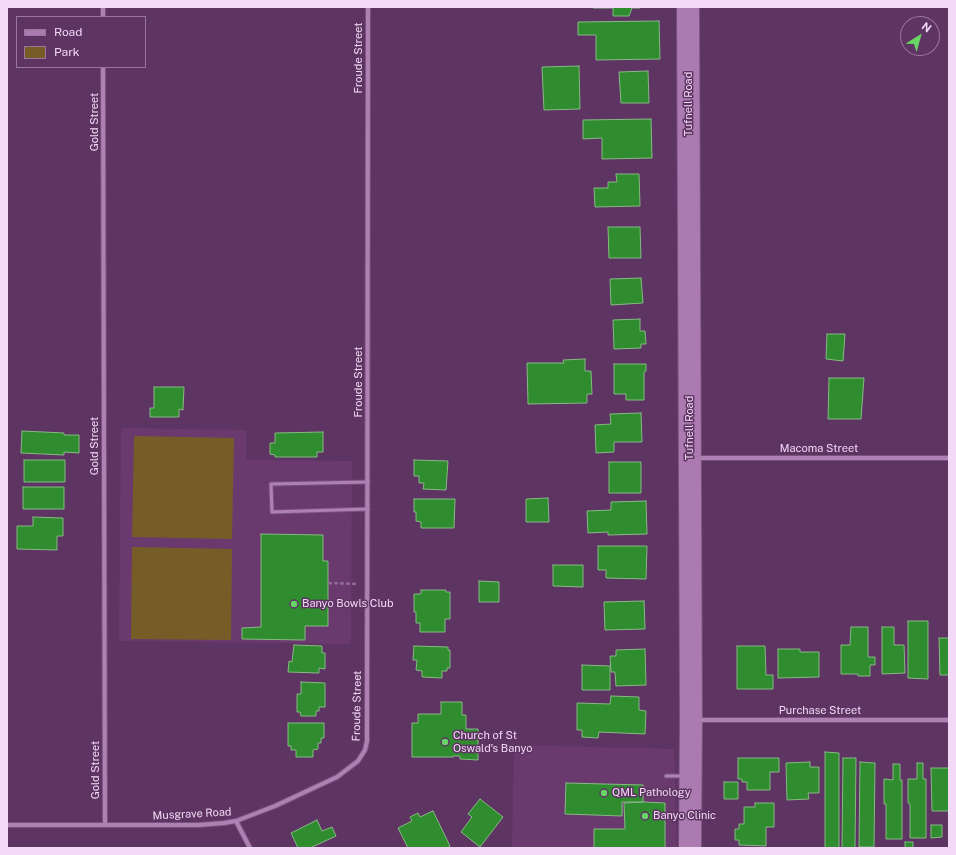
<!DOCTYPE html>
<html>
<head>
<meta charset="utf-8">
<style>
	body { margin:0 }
	#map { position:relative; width:956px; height:855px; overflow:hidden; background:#5e3463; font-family:"Public Sans",sans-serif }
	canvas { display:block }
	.frame { position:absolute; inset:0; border:8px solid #f2d9f5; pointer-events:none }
	.legend { position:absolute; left:16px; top:16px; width:130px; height:52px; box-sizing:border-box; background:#5e3463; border:1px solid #99769d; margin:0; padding:5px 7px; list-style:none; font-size:12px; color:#f2d9f5 }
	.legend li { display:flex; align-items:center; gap:8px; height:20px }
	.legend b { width:20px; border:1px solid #99769d }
	.north { position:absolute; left:900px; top:16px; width:40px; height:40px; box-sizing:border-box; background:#5e3463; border:1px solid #99769d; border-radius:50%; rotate:37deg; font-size:11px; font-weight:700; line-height:16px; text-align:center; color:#f2d9f5 }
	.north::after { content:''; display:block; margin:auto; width:14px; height:18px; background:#67d465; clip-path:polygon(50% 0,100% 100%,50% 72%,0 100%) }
</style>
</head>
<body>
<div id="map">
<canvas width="956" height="855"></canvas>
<div class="frame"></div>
<ul class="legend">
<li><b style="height:5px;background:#ab7ab1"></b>Road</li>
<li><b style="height:11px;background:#765d28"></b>Park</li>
</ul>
<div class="north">N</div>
</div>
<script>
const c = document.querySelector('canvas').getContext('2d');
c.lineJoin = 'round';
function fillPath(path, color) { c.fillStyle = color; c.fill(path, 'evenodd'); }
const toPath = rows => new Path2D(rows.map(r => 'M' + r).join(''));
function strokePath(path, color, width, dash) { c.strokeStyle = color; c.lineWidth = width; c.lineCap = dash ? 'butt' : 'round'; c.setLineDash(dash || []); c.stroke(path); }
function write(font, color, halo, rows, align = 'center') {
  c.font = font + ' "Public Sans",sans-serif'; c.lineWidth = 3; c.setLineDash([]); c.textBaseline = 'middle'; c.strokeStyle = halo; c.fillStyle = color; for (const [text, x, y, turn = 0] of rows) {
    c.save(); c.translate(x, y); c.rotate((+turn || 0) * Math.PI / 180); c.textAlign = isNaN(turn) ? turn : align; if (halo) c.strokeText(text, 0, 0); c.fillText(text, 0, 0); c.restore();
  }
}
fillPath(toPath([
	[121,428,246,430,246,460,352,461,351,644,119,641],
	[514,745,674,749,677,848,512,848]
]), '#6a3a6f');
fillPath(toPath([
	[134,436,234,438,232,539,132,537],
	[132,547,232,549,231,640,131,639]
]), '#765d28');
const building = toPath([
	[593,7,640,7,640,8,632,8,629,16,613,16,613,8,593,8,593,7],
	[659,21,660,59,596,60,596,35,578,35,578,22,659,21],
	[579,66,580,109,544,110,542,67,579,66],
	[648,71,649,103,621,103,619,72,648,71],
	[651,119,652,158,602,159,602,138,583,139,583,120,651,119],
	[616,174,639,174,640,206,595,207,594,188,608,188,608,182,617,182,616,174],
	[608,227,640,227,641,258,609,258,608,227],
	[641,278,643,303,611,305,610,279,641,278],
	[640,319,640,331,645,331,646,344,641,344,641,348,614,349,613,320,640,319],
	[827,334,845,334,843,361,826,359,827,334],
	[585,359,585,371,591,371,592,394,587,394,587,403,528,404,527,363,564,363,563,360,585,359],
	[614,364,646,364,646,371,644,372,644,400,626,400,626,394,614,394,614,364],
	[829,378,864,378,861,419,828,419,829,378],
	[154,387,184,387,183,410,179,409,179,417,150,417,150,408,154,408,154,387],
	[641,413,642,442,614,442,614,452,596,453,595,425,611,424,610,414,641,413],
	[22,431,64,433,64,435,79,435,79,453,64,452,64,455,21,453,22,431],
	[323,432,323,452,317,452,317,457,275,457,275,455,270,454,270,443,275,443,275,433,323,432],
	[24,460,65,460,65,482,24,482,24,460],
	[414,460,448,461,446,490,423,489,424,483,419,483,419,476,414,476,414,460],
	[609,462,641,462,641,493,609,493,609,462],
	[23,487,64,487,64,509,23,509,23,487],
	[548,498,549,522,526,522,526,499,548,498],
	[414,499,455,499,454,528,421,528,421,522,416,521,416,512,414,512,414,499],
	[646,501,647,534,608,535,608,532,588,533,587,511,611,510,611,502,646,501],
	[33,517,63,518,63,536,57,536,57,550,17,549,17,526,33,526,33,517],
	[261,534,323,535,323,561,328,561,328,626,305,626,305,640,242,639,242,628,261,627,261,534],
	[598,546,647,546,646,579,606,578,606,570,598,570,598,546],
	[553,565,583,565,583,587,553,586,553,565],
	[479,581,499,582,499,602,479,602,479,581],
	[421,590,446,590,446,592,450,592,450,619,445,619,445,632,420,632,420,623,416,623,416,612,414,612,414,594,421,594,421,590],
	[644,601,645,629,605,630,604,602,644,601],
	[908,621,928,621,928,679,908,678,908,621],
	[851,627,868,627,868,657,875,657,875,665,870,665,870,676,858,676,858,674,841,674,841,645,850,645,851,627],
	[882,627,894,627,894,645,904,645,905,673,882,674,882,627],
	[939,638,949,638,949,675,940,675,939,638],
	[294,645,322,646,322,653,325,653,325,669,319,668,319,673,288,672,289,661,292,662,294,645],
	[414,646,448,647,448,650,450,650,450,668,447,668,447,671,442,671,442,678,422,677,422,671,416,670,417,660,413,660,414,646],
	[737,646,765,646,766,675,773,675,773,689,737,689,737,646],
	[645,649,646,685,616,686,615,672,611,672,610,656,616,656,616,650,645,649],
	[778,649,800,649,800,652,819,652,819,677,778,678,778,649],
	[582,665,610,666,610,690,582,690,582,665],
	[301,682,325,683,325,707,319,707,319,711,316,711,316,716,301,716,300,712,297,712,297,694,301,694,301,682],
	[611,696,639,697,639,710,646,711,645,734,599,732,598,738,582,737,582,730,577,730,577,703,610,704,611,696],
	[441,702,462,702,462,715,466,715,466,729,478,729,478,760,460,759,460,756,453,756,453,757,412,757,412,723,418,723,418,714,441,714,441,702],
	[288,723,324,723,324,738,321,738,321,743,318,743,318,749,313,750,313,757,296,757,296,750,291,750,291,746,288,746,288,723],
	[825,752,839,753,839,848,825,848,825,752],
	[738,758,779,758,779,772,770,772,770,790,747,790,747,782,742,782,742,779,738,779,738,758],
	[843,758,856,758,855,848,842,848,843,758],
	[810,762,810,767,819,767,819,793,808,793,809,799,787,800,786,763,810,762],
	[860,762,875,763,874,847,859,847,860,762],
	[917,763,923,763,923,779,926,779,926,838,910,838,910,804,908,803,908,779,917,779,917,763],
	[893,764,900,764,900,780,902,780,902,839,886,839,886,804,884,804,884,779,893,780,893,764],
	[931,768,949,768,949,811,932,811,931,768],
	[724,782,738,782,738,799,724,799,724,782],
	[566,783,643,785,643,802,622,802,622,816,565,814,566,783],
	[480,799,503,817,480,847,461,832,472,817,468,814,480,799],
	[643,802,665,803,665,848,594,848,594,829,625,829,624,803,643,802],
	[755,803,774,803,774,827,766,827,766,846,739,845,739,840,735,840,735,829,739,829,739,824,744,824,744,807,755,807,755,803],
	[433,811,450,846,447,848,408,848,398,828,412,821,410,817,418,813,420,817,433,811],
	[317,820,322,831,332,827,336,836,310,848,298,848,291,833,317,820],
	[931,825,942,825,942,837,931,838,931,825],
	[905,842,913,842,913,848,905,848,905,842]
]);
fillPath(building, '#2f8c2f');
strokePath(building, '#87b984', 1);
const lane = toPath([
	[368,482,271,484,272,512,368,509],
	[666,776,682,776]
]);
const street = toPath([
	[103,7,103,17],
	[103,67,105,825],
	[696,458,949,458],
	[697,720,949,720],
	[236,821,250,848],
	[7,825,199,825,224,823,236,821,275,806,337,777,358,761,365,750,367,741,367,727,368,7]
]);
const secondary = toPath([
	[688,7,691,720,690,848]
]);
strokePath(lane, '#77537b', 5);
strokePath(street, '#77537b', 6);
strokePath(secondary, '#77537b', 24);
strokePath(toPath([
	[328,583,357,584]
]), '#8e6992', 2.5, [4, 2]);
strokePath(lane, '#af80b4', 3);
strokePath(street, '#af80b4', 4);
strokePath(secondary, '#ab7ab1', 22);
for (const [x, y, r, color] of [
	[294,604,4,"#67d465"],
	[445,742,4,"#67d465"],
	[604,793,4,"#67d465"],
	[645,816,4,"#67d465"]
]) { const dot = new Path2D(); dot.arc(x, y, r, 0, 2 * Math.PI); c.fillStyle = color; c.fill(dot); strokePath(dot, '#5e3463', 1.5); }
write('11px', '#f2d9f5', '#5e3463', [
	["Froude Street",359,58,-90],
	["Tufnell Road",689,104,-90],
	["Gold Street",95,122,-90],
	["Froude Street",359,382,-90],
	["Tufnell Road",690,428,-90],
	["Gold Street",95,446,-90],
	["Macoma Street",819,449],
	["Froude Street",357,706,-89],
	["Purchase Street",820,711],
	["Gold Street",96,770,-90],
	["Musgrave Road",192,814,-3]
]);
write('11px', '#f2d9f5', '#5e3463', [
	["Banyo Bowls Club",302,604],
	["Church of St",453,736],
	["Oswald's Banyo",453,749],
	["QML Pathology",612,793],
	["Banyo Clinic",653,816]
], 'left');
</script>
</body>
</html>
